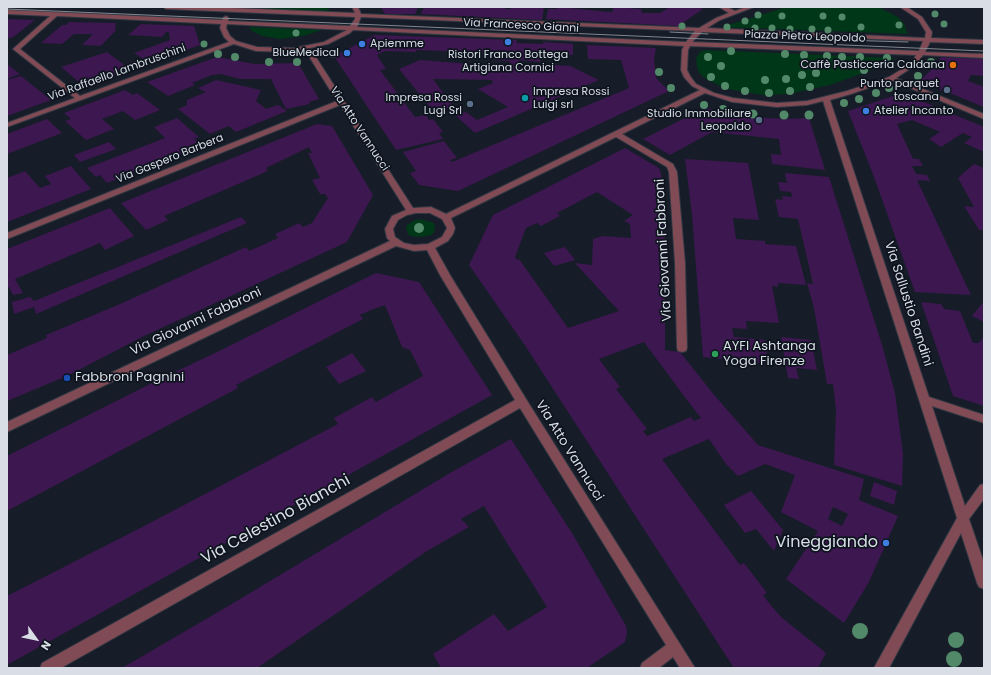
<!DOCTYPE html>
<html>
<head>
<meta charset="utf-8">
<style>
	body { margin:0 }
	#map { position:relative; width:991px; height:675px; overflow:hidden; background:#161d28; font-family:Poppins,sans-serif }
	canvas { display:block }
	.frame { position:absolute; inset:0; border:8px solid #d9dee6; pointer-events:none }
	.north { position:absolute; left:16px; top:619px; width:40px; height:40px; -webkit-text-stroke:3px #0d141e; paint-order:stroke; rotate:123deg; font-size:11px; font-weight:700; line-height:16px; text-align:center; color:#d9dee6 }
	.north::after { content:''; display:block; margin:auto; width:14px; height:18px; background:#d9dee6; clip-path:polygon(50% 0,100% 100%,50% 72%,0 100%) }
</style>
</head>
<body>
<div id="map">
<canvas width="991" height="675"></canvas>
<div class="frame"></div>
<div class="north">N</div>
</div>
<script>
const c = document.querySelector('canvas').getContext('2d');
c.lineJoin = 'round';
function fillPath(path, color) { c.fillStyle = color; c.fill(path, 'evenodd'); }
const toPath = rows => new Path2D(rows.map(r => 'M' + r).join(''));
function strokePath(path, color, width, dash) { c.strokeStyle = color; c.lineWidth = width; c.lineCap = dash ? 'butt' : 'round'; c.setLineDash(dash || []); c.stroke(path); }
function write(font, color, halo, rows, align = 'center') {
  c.font = font + ' Poppins,sans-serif'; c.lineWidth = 3.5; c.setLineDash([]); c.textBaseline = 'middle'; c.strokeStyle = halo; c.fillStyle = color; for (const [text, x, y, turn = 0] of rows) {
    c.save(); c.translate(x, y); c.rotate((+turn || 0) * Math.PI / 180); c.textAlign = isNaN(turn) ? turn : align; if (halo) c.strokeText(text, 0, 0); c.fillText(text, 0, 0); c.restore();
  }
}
fillPath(toPath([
	[268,7,325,7,332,12,262,9],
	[786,7,878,7,898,17,904,24,908,34,722,27],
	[249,27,322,30,303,36,280,39,262,36,252,31],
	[706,50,895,58,877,68,830,85,789,94,763,95,727,89,706,79,700,74,697,67,696,58,700,52],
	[419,219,432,222,435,225,434,232,431,235,421,237,411,236,408,234,406,228,407,225,415,220]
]), '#003718');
fillPath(toPath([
	[381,7,418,7,415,14,385,14],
	[424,7,506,7,505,9,511,9,511,7,540,7,544,9,542,20,421,14],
	[557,7,610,12,613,11,613,7,641,9,642,13,660,13,670,7,698,7,703,9,678,26,546,19,548,9,557,9],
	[7,19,35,20,12,38,7,38],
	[69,22,116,23,115,30,117,29,101,46,82,45,93,34,74,34,62,44,41,43,62,25,66,25],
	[141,24,194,26,200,45,150,63,134,53,170,40,169,32,166,32,162,37,128,35],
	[375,35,517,40,516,43,543,44,543,42,573,44,573,55,563,55,562,58,541,57,540,62,520,60,518,67,539,68,539,64,570,66,599,80,475,133,455,115,466,112,477,120,508,107,478,89,493,83,492,80,433,79,454,107,434,112,399,69,420,60,509,67,510,61,494,60,496,53,416,50,416,52,385,51,377,55,386,69,380,70,415,117,426,115,429,120,433,119,443,132,439,133,443,139,396,150,334,56],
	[587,45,656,48,654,59,656,78,669,91,458,191,419,185,410,173,416,171,403,152,444,141,457,158,450,160,452,162,629,88,621,60,588,59],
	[107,52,131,70,85,87,61,67],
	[217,57,255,64,298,63,319,99,309,102,310,104,286,109,271,79,240,79,221,74,212,75,192,83,195,85,168,96,147,82],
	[941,57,984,59,984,76,971,75,968,81,984,87,984,107,920,81,933,68],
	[138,60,144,63,135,67,129,63],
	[7,64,20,74,7,79],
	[21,76,51,100,7,116,7,80],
	[216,80,261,90,256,101,266,109,278,105,287,111,236,132,229,126,210,134,178,109,187,105,187,100,206,92,198,88],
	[125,90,133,95,137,93,160,110,135,120,123,111,102,119,114,129,86,140,65,121,71,119,64,113],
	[902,93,984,127,984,152,964,143,972,137,963,133,941,147,929,139,940,132,912,120,897,124,913,159,919,159,923,166,912,166,916,174,927,175,930,181,917,180,971,295,915,292,874,177,848,111],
	[705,108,749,117,784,119,809,118,825,170,772,164,771,154,781,155,779,139,712,132,670,155,643,139],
	[177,118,199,137,194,139,202,146,107,183,100,175,96,177,87,168,165,138,154,127],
	[47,119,62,133,7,154,7,134],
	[317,124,332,126,373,195,347,242,142,337,69,375,7,401,7,355,47,338,46,335,120,304,246,247,249,251,265,244,278,238,275,234,299,223,303,227,312,223,328,198,325,194,320,194,312,180,320,178,308,153,312,153,309,147,266,168,268,171,164,216,168,220,146,230,121,203],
	[109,142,116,149,80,162,74,155],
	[625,148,659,168,662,177,660,178,665,241,665,350,680,352,715,396,758,445,864,479,859,500,898,516,869,582,844,623,786,579,818,531,781,512,795,475,765,464,738,476,726,464,709,439,662,459,740,565,744,563,767,593,763,595,769,603,781,617,826,653,818,668,734,668,524,344,469,265,493,215],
	[597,192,633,215,624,221,630,224,631,238,603,236,593,239,592,265,575,263,619,311,568,328,519,259,517,260,515,257,526,228,537,223,541,226,560,216,557,213],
	[644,342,690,404,701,418,694,421,691,417,647,436,643,431,647,429,616,389,620,387,599,359],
	[833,507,848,514,842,526,828,519],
	[685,159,748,163,759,220,733,218,736,239,765,241,765,244,796,246,806,285,778,283,778,287,772,286,779,323,746,321,747,329,732,328,734,337,765,340,768,364,703,357,692,215],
	[974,164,984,168,984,230,979,230,964,206,974,207,958,178],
	[71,166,91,189,7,222,7,178,25,171,40,188,51,184,45,176],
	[785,173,829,177,882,345,895,393,903,454,902,486,834,465,836,410,833,384,827,384,814,308,807,283,813,284,798,219,779,217,775,199,783,200,782,196,792,197,791,192,780,191,778,182,787,183],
	[110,208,134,236,105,250,100,243,15,279,23,293,13,295,9,287,7,288,7,249],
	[241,217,247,223,36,314,34,307,14,314,12,302,30,297,34,301],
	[565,247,575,260,554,266,544,253],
	[376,273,419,282,492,395,7,665,7,596,148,524,338,424,334,418,372,397,376,402,423,376,410,350,402,347,385,305,371,310,360,315,363,319,236,385,238,388,7,511,7,456,156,381,213,354],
	[984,301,984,322,972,316],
	[921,302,941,304,944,309,960,311,973,343,979,343,984,336,984,406,953,396],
	[781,337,811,340,817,370,796,368,799,379,788,378],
	[352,353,366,371,339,384,326,367],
	[511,439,572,533,626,626,627,632,625,642,587,668,441,668,433,654,494,614,508,631,547,607,484,506,461,519,469,527,427,551,257,668,122,668,225,608,450,473],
	[874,482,897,491,894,505,870,496],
	[751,491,783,530,774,551,756,529,745,533,724,505]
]), '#3d174f');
const minor = toPath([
	[163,7,207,7,355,13,352,7,358,7,361,14,699,28,716,18,729,13,719,7,727,7,735,11,746,7,754,7,720,20,707,28,925,38,926,32,918,19,900,7,907,7,922,17,932,32,931,38,984,40,984,44,930,42,925,52,984,54,984,58,923,55,916,65,896,78,984,114,984,119,891,80,851,94,830,100,929,397,984,415,984,423,932,406,965,506,980,485,984,484,984,499,969,519,984,563,984,589,979,587,977,583,961,533,889,668,874,668,957,518,823,101,807,105,777,107,732,102,705,93,622,134,673,164,677,172,685,263,687,348,686,351,682,352,678,351,677,348,675,263,669,172,667,167,616,137,451,218,455,228,453,234,448,241,435,248,450,275,526,399,695,668,680,668,673,657,659,668,640,668,642,663,666,645,520,408,61,668,40,668,42,663,515,400,440,275,427,250,414,251,396,246,7,432,7,422,390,241,387,238,385,229,392,216,406,210,340,105,7,239,7,233,337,101,305,50,294,52,256,51,234,44,7,127,7,123,75,98,13,49,50,16,7,14,7,10,222,20,224,17,226,16,229,18,228,21,350,26,355,19,355,17,166,9,163,7],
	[57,16,221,24,220,28,224,37,229,42,80,96,20,49,57,16],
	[361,17,695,31,686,42,357,27,361,17],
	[227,24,347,30,324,42,294,48,257,47,236,41,230,36,226,28,227,24],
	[353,30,684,46,682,50,681,70,684,77,692,86,700,90,446,214,431,207,413,208,310,48,328,44,350,33,353,30],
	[702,32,923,41,919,51,692,42,702,32],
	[690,46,916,55,912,63,889,77,847,91,807,101,777,103,733,98,714,93,696,84,690,76,687,70,688,50,690,46],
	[416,213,430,213,442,219,447,228,442,237,428,244,414,245,404,243,395,237,393,229,398,220,407,215,416,213]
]);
strokePath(minor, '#313843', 2);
fillPath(minor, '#804b54');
strokePath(toPath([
	[7,9,984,51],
	[670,32,708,34],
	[842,40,908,42]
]), '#818790', 1);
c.fillStyle = '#518969';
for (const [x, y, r] of [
	[935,14,3.5],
	[758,15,3.5],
	[782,16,3.5],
	[823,16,3.5],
	[842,17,3.5],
	[745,21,3.5],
	[944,24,3.5],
	[899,25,3.5],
	[682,26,3.5],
	[727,27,3.5],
	[861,27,3.5],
	[755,28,3.5],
	[772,28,3.5],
	[790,29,3.5],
	[812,29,3.5],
	[828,30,3.5],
	[296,33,3.5],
	[204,44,3.5],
	[731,51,4],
	[218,54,4],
	[333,54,4],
	[785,54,4],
	[804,55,4],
	[827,56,4],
	[235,57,4],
	[708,57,4],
	[842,57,4],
	[860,57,4],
	[887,58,4],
	[269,62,4],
	[297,62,4],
	[931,62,4],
	[877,65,4],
	[721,66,4],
	[864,70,4],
	[659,72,4],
	[816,73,4],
	[802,75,4],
	[918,76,4],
	[711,77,4],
	[786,79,4],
	[765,80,4],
	[725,86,4],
	[810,87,4],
	[671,88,4],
	[889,88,4],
	[745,91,4],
	[790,91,4],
	[769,93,4],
	[876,93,4],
	[859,99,4],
	[844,103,4],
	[704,105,4],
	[723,109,4],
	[753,114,4.5],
	[784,115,4.5],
	[809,115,4.5],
	[419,228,5],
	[860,631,8],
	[956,640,8],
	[954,659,8]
]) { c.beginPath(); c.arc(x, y, r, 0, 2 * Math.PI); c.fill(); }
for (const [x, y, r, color] of [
	[508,42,4,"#3f7fe0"],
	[362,44,4,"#3f7fe0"],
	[347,53,4,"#3f7fe0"],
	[953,65,4,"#e8710a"],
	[947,90,4,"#5c6f8a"],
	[525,98,4,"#0f9aa8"],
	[470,104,4,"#5c6f8a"],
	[866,111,4,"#3f7fe0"],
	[759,120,4,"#5c6f8a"],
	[715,354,4,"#2e9e5b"],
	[67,378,4,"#1a4fb4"],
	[886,543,4,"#3f7fe0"]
]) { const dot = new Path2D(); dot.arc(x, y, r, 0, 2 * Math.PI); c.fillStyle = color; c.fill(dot); strokePath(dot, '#0d141e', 1.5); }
write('11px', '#d9dee6', '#0d141e', [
	["Via Francesco Gianni",521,26,3],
	["Piazza Pietro Leopoldo",805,37,2],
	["Via Raffaello Lambruschini",117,73,-20],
	["Via Atto Vannucci",359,129,57],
	["Via Gaspero Barbera",170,159,-22]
]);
write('11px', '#d9dee6', '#0d141e', [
	["Apiemme",370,44,"left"],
	["BlueMedical",339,53],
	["Ristori Franco Bottega",508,55,"center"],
	["Artigiana Cornici",508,68,"center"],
	["Caffè Pasticceria Caldana",945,65],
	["Punto parquet",939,84],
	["toscana",939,97],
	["Impresa Rossi",533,92,"left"],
	["Luigi srl",533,105,"left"],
	["Impresa Rossi",462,98],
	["Lugi Srl",462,111],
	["Atelier Incanto",874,111,"left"],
	["Studio Immobiliare",751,114],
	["Leopoldo",751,127]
], 'right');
write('13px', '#d9dee6', '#0d141e', [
	["Via Giovanni Fabbroni",664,250,-93],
	["Via Sallustio Bandini",908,304,72],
	["Via Giovanni Fabbroni",196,322,-25],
	["Via Atto Vannucci",569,451,58]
]);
write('13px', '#d9dee6', '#0d141e', [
	["AYFI Ashtanga",723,347],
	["Yoga Firenze",723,362],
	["Fabbroni Pagnini",75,378]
], 'left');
write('16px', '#d9dee6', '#0d141e', [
	["Via Celestino Bianchi",276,520,-29]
]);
write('16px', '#d9dee6', '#0d141e', [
	["Vineggiando",878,543]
], 'right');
</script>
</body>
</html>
